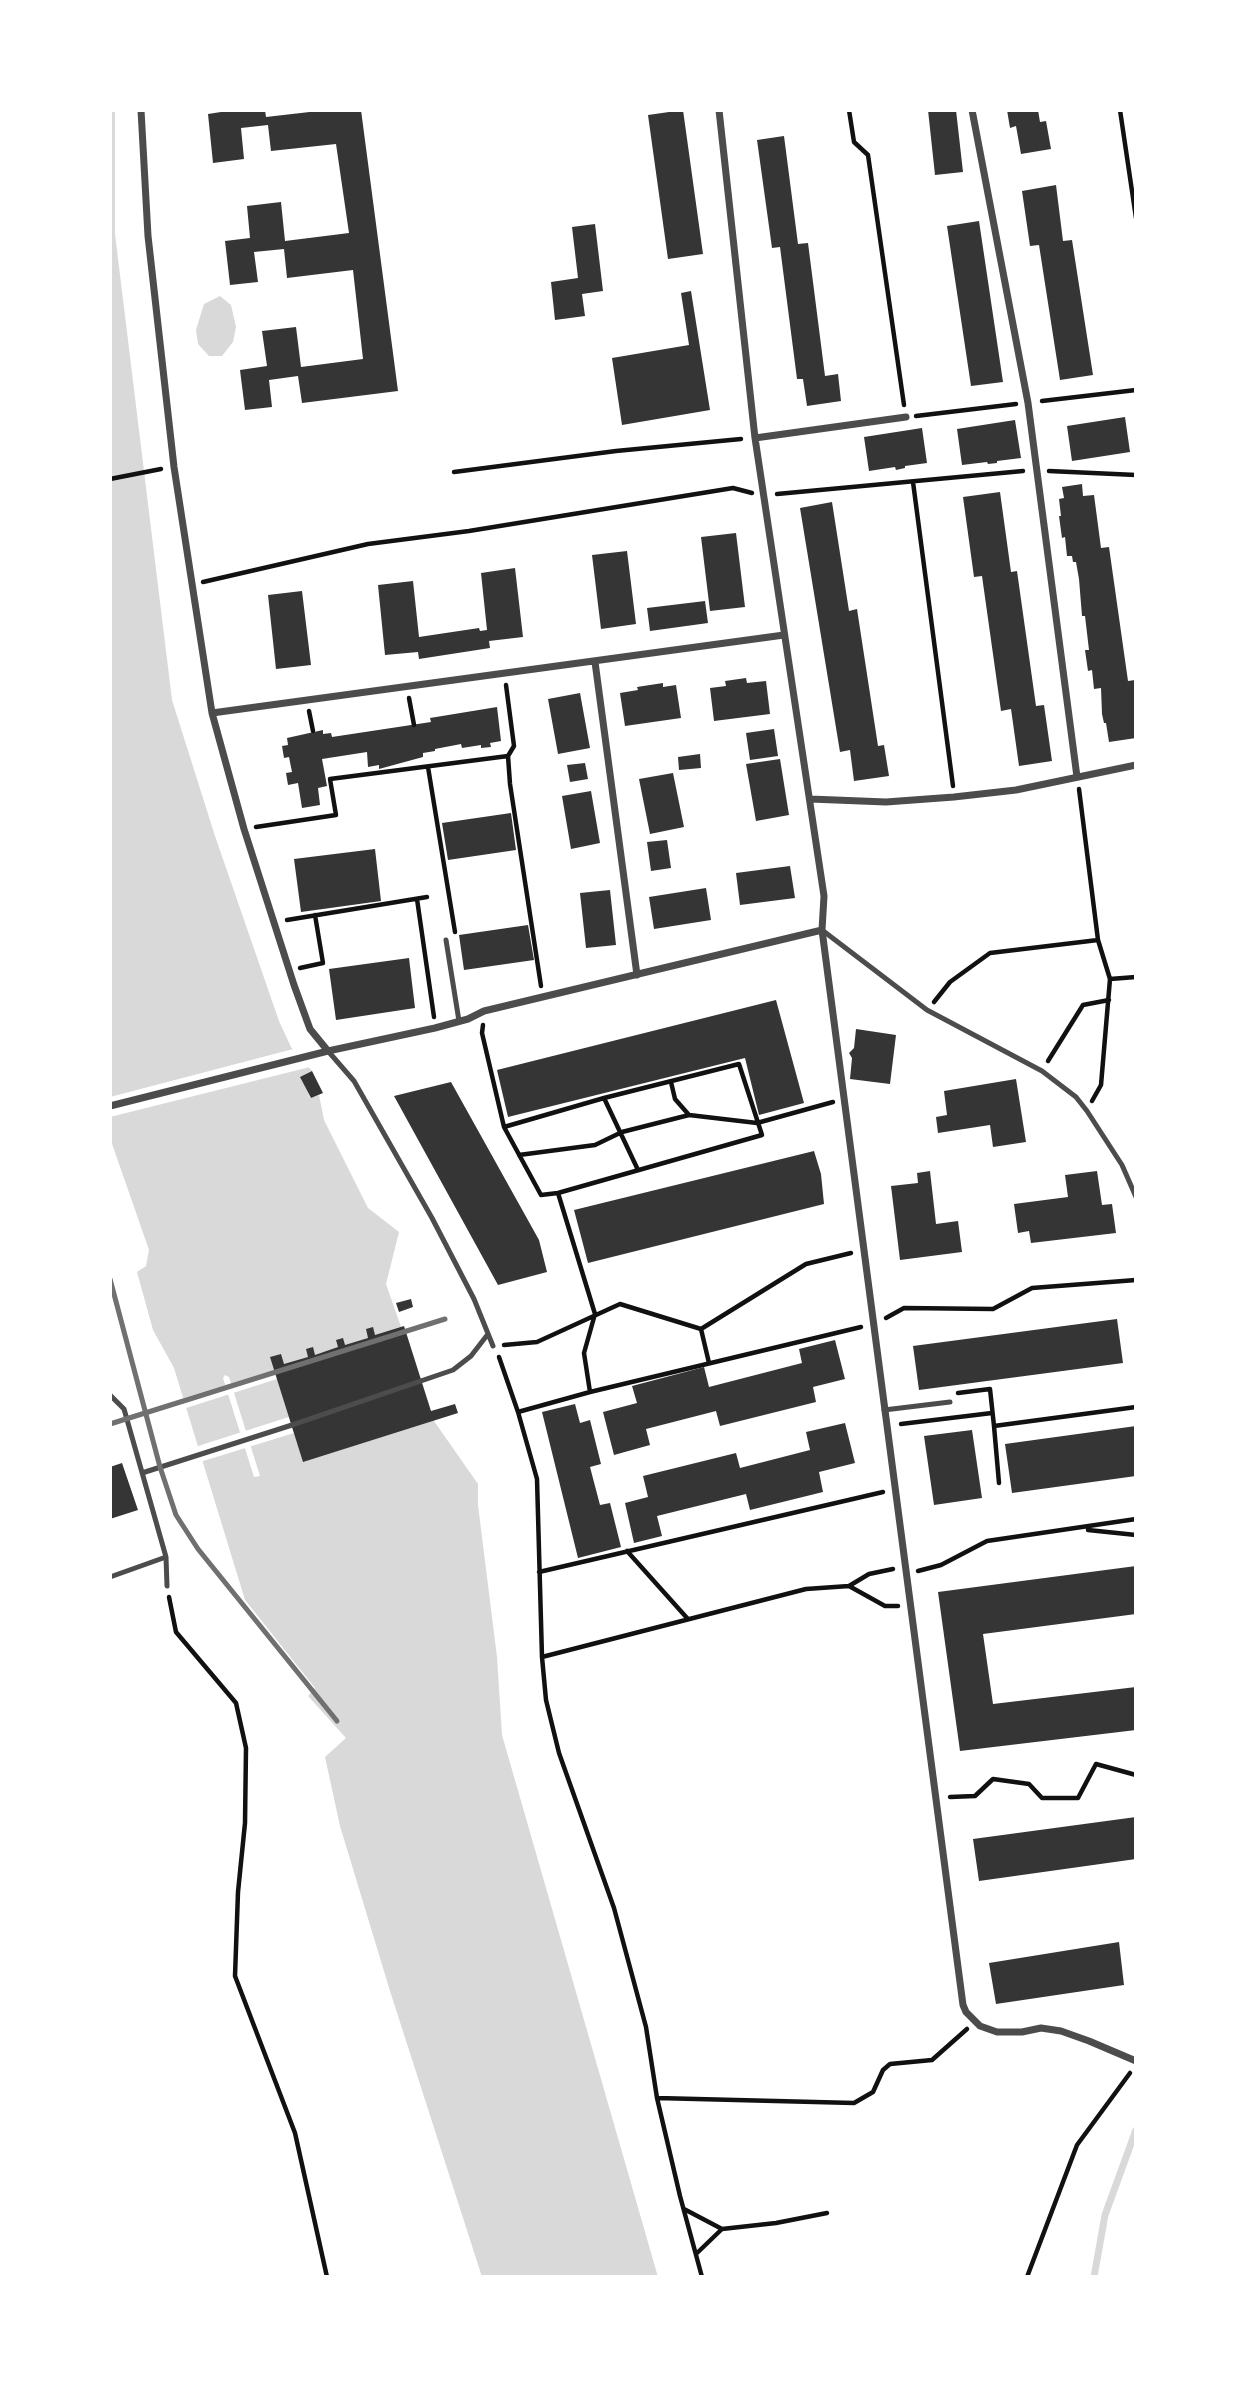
<!DOCTYPE html>
<html>
<head>
<meta charset="utf-8">
<style>
	body { margin:0 }
	#map { position:relative; width:1246px; height:2387px; overflow:hidden; background:#fff; font-family:Rubik,sans-serif }
	canvas { display:block }
	.frame { position:absolute; inset:0; border:112px solid #fff; pointer-events:none }
</style>
</head>
<body>
<div id="map">
<canvas width="1246" height="2387"></canvas>
<div class="frame"></div>
</div>
<script>
const c = document.querySelector('canvas').getContext('2d');
c.lineJoin = 'round';
function fillPath(path, color) { c.fillStyle = color; c.fill(path, 'evenodd'); }
const toPath = rows => new Path2D(rows.map(r => 'M' + r).join(''));
function strokePath(path, color, width, dash) { c.strokeStyle = color; c.lineWidth = width; c.lineCap = dash ? 'butt' : 'round'; c.setLineDash(dash || []); c.stroke(path); }
fillPath(toPath([
	[110,110,115,110,115,234,172,700,215,836,279,1021,291,1047,312,1071,301,1077,310,1098,319,1095,324,1120,368,1208,399,1232,386,1284,434,1421,478,1484,478,1505,497,1657,502,1735,658,2277,482,2277,390,1991,340,1826,325,1757,346,1738,308,1696,315,1688,245,1600,174,1368,153,1330,137,1272,146,1266,149,1250,110,1138],
	[225,1375,229,1377,260,1476,254,1477,223,1378],
	[220,296,231,305,236,327,233,342,222,356,209,356,198,344,196,330,204,304]
]), '#d9d9d9');
fillPath(toPath([
	[297,1048,310,1067,110,1117,110,1097],
	[274,1370,277,1379,183,1409,180,1399],
	[289,1417,294,1433,200,1462,195,1447]
]), '#fff');
strokePath(toPath([
	[1094,2277,1105,2215,1136,2130]
]), '#d9d9d9', 7);
fillPath(toPath([
	[234,110,265,110,266,117,327,110,361,110,398,391,302,403,298,376,269,380,272,407,245,410,240,370,267,366,262,331,296,327,301,367,363,359,353,270,287,278,284,249,254,252,258,282,230,285,225,241,250,238,247,206,281,202,285,241,349,233,336,144,271,151,268,125,241,128,244,159,213,163,208,114],
	[683,110,703,254,668,259,648,115],
	[928,110,956,110,963,172,935,175],
	[1007,110,1038,110,1040,122,1046,121,1051,149,1021,154,1016,126,1010,128],
	[784,136,798,244,808,243,825,376,838,374,841,401,807,406,803,379,797,379,780,247,772,248,757,140],
	[1056,185,1063,241,1072,240,1093,375,1060,380,1039,245,1030,246,1022,191],
	[979,221,1003,382,971,386,947,226],
	[595,224,603,291,582,294,585,316,555,320,551,282,578,278,572,227],
	[691,291,710,410,622,425,612,358,689,345,681,293],
	[1125,417,1130,452,1072,461,1067,426],
	[1015,420,1021,458,997,461,997,463,988,464,987,462,962,465,957,429],
	[922,428,927,463,905,466,905,468,896,470,895,467,869,471,864,437],
	[1082,484,1083,496,1094,495,1101,548,1109,547,1128,681,1135,680,1136,738,1109,742,1106,723,1104,723,1102,714,1101,688,1094,689,1092,670,1088,671,1085,650,1089,650,1085,616,1082,616,1079,579,1076,562,1073,562,1072,556,1067,556,1065,537,1062,538,1059,516,1061,516,1059,499,1064,498,1062,487],
	[1000,492,1011,572,1017,571,1036,706,1044,705,1052,761,1019,766,1011,709,1001,711,982,576,974,577,963,497],
	[832,502,849,611,857,609,878,746,884,745,889,776,854,781,850,750,840,752,800,508],
	[736,533,745,607,710,611,701,537],
	[627,551,636,624,601,629,592,555],
	[515,568,523,637,489,641,490,648,419,659,418,652,385,655,378,585,413,581,419,637,479,628,480,631,487,630,481,573],
	[302,591,311,665,276,669,268,595],
	[705,601,708,623,650,631,647,608],
	[746,678,747,683,766,681,770,714,714,721,710,688,726,686,725,681],
	[663,683,663,687,676,685,681,718,625,726,620,693,638,690,637,687],
	[580,693,590,748,558,754,548,699],
	[497,707,501,741,490,743,491,747,481,748,481,745,462,748,461,744,435,749,435,751,423,753,423,757,379,769,379,765,368,767,367,752,322,759,327,786,318,788,320,805,302,808,298,783,288,785,286,773,292,772,289,757,284,758,282,746,288,745,287,738,323,730,323,734,331,733,332,737,431,722,430,718],
	[774,729,778,756,750,760,746,733],
	[700,754,701,768,679,770,678,757],
	[780,759,789,815,756,821,746,764],
	[585,763,588,779,570,782,567,765],
	[673,773,684,827,650,834,639,779],
	[591,791,600,843,571,849,562,796],
	[511,813,516,850,448,860,442,823],
	[667,840,671,868,651,871,647,842],
	[375,849,381,901,301,912,294,859],
	[790,866,795,898,740,905,736,873],
	[706,888,711,920,654,929,649,897],
	[610,890,616,945,586,948,580,893],
	[528,925,534,960,464,970,459,935],
	[409,958,415,1008,336,1020,329,969],
	[776,1000,804,1103,759,1115,745,1058,508,1117,497,1070],
	[856,1029,896,1035,890,1084,850,1079,852,1058,849,1053,854,1048],
	[312,1071,323,1093,311,1098,300,1077],
	[1016,1079,1026,1142,993,1147,990,1125,938,1133,936,1117,947,1115,944,1091],
	[451,1082,539,1240,547,1272,498,1285,394,1096],
	[814,1151,821,1174,824,1204,588,1263,574,1210],
	[930,1171,936,1224,958,1221,962,1252,900,1260,891,1186,918,1183,917,1173],
	[1097,1171,1102,1205,1112,1204,1116,1233,1031,1243,1029,1231,1018,1233,1014,1204,1068,1197,1065,1175],
	[411,1299,413,1307,399,1312,396,1303],
	[1117,1319,1123,1363,919,1390,913,1346],
	[404,1326,431,1411,455,1404,458,1413,303,1462,270,1357,281,1354,284,1364,308,1357,306,1349,313,1347,315,1355,338,1347,336,1340,343,1338,345,1345,368,1338,366,1329,373,1327,375,1335],
	[835,1340,845,1379,813,1387,816,1402,720,1426,716,1411,646,1429,650,1445,614,1455,603,1412,637,1403,632,1386,704,1367,709,1387,802,1363,799,1349],
	[575,1404,580,1423,590,1420,601,1464,590,1467,600,1505,610,1503,621,1547,578,1558,542,1412],
	[845,1423,855,1463,819,1472,823,1492,750,1510,746,1494,657,1516,662,1536,634,1543,625,1503,648,1497,643,1476,736,1453,740,1468,810,1450,806,1432],
	[1136,1426,1136,1476,1012,1493,1005,1444],
	[972,1430,982,1498,934,1505,924,1436],
	[122,1463,138,1510,110,1519,110,1467],
	[1136,1566,1136,1614,983,1634,993,1704,1136,1687,1136,1730,960,1751,938,1592],
	[1136,1817,1136,1859,979,1881,973,1839],
	[1119,1942,1124,1985,996,2004,989,1963]
]), '#353535');
strokePath(toPath([
	[849,110,854,142,868,155,904,405],
	[1120,110,1136,218],
	[1042,401,1136,390],
	[916,416,1016,404],
	[1049,471,1136,475],
	[454,472,616,451,741,439],
	[110,479,161,469],
	[913,482,953,786],
	[777,494,1023,471],
	[203,582,368,544,469,531,733,488,752,493],
	[506,685,514,746,508,756,510,784,541,986],
	[409,698,414,725],
	[309,711,313,731],
	[428,767,455,932],
	[1079,789,1098,940,1110,979,1101,1085,1092,1101],
	[256,827,336,815,330,779,508,756],
	[417,899,434,1017],
	[287,920,427,897],
	[300,968,323,963,315,915],
	[1110,979,1136,977],
	[934,1002,950,982,990,953,1098,940],
	[483,1025,482,1033,504,1127,604,1098,739,1064,762,1135,558,1193,595,1314,584,1353,590,1392],
	[1048,1061,1083,1005,1109,1000],
	[671,1082,675,1099,689,1115],
	[604,1098,638,1170],
	[504,1127,541,1195,558,1193],
	[519,1155,595,1145,622,1132,689,1115,757,1123,833,1102],
	[886,1318,904,1308,993,1309,1032,1288,1136,1280],
	[701,1329,709,1363],
	[504,1345,537,1342,620,1304,701,1329,806,1264,851,1253],
	[499,1357,518,1412,537,1479,542,1657,546,1700,559,1753,614,1908,646,2027,657,2098,680,2196,702,2277],
	[958,1393,990,1389,994,1426,1136,1407],
	[518,1412,590,1392,861,1327],
	[901,1424,992,1413],
	[994,1426,999,1483],
	[1088,1530,1136,1535],
	[627,1551,687,1618],
	[918,1571,941,1565,987,1541,1136,1519],
	[539,1572,883,1492],
	[849,1586,869,1574,893,1569],
	[169,1597,176,1632,236,1703,246,1748,245,1823,238,1892,235,1976,295,2133,327,2277],
	[542,1657,806,1589,849,1586,885,1606,898,1606],
	[950,1797,975,1796,993,1779,1029,1784,1042,1798,1078,1798,1096,1764,1136,1775],
	[657,2098,854,2103,873,2092,883,2070,890,2064,932,2060,967,2029],
	[684,2209,722,2229,776,2223,827,2213],
	[696,2254,722,2229],
	[1027,2277,1077,2145,1130,2073]
]), '#111', 4.5);
strokePath(toPath([
	[822,930,927,1010,1042,1071,1076,1097,1087,1111,1122,1165,1136,1197],
	[446,940,459,1021],
	[328,1051,354,1081,432,1218,474,1299,493,1346],
	[110,1395,124,1409,166,1557,167,1586],
	[884,1410,950,1402],
	[142,1473,292,1425,453,1370,471,1356,488,1334],
	[110,1577,166,1557]
]), '#4c4c4c', 5);
strokePath(toPath([
	[141,110,148,236,174,467,212,713,244,829,294,985,310,1029,328,1051],
	[719,110,755,438,824,896,822,930,963,2005,966,2012,980,2026,997,2032,1022,2032,1041,2028,1061,2031,1089,2041,1136,2061],
	[972,110,1028,403,1077,777],
	[755,438,906,417],
	[595,662,637,975],
	[212,713,784,635],
	[810,799,886,802,954,797,1016,790,1136,765],
	[110,1106,328,1051,435,1028,468,1019,484,1011,822,930]
]), '#4c4c4c', 7);
strokePath(toPath([
	[110,1279,160,1467,176,1515,198,1549,337,1721],
	[110,1424,445,1319]
]), '#707070', 5);
</script>
</body>
</html>
